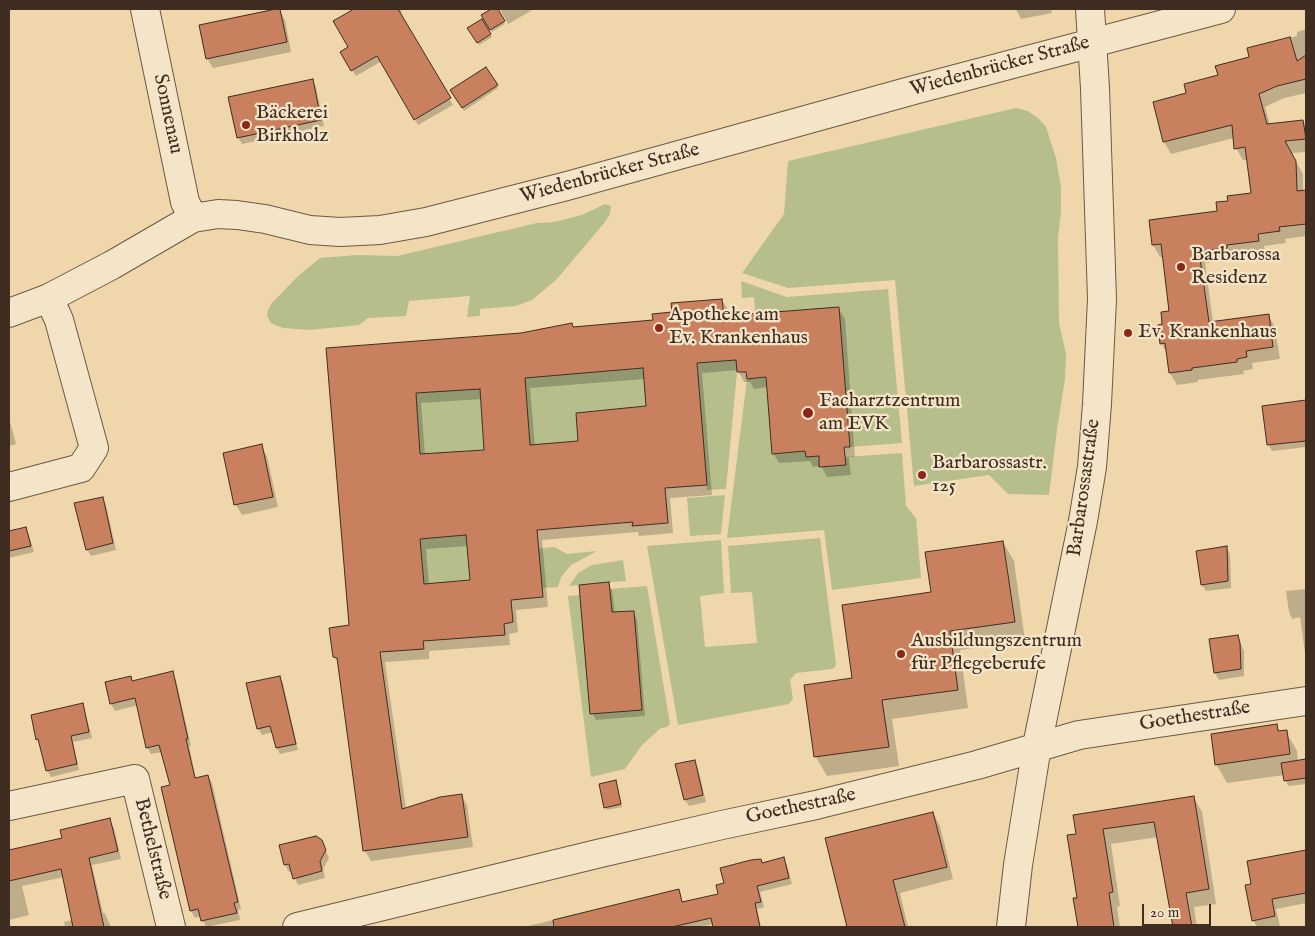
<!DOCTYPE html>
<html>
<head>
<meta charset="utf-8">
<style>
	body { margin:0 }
	#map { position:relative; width:1315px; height:936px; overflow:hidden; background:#efd7ab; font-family:"IM FELL English",serif }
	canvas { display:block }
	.frame { position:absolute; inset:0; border:10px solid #402d22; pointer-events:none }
	.scale { position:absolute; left:1142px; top:904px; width:69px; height:22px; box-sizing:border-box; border:2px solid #402d22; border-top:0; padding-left:6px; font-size:15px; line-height:18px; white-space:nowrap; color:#402d22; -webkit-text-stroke:4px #f5e5c8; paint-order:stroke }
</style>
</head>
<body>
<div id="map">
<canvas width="1315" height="936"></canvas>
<div class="frame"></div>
<div class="scale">20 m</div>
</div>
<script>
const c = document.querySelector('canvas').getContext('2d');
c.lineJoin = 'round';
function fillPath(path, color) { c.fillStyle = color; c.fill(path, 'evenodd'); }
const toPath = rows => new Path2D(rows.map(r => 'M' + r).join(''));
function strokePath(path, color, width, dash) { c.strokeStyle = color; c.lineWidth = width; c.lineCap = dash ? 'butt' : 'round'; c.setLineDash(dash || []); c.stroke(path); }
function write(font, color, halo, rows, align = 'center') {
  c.font = font + ' "IM FELL English",serif'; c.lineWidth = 4.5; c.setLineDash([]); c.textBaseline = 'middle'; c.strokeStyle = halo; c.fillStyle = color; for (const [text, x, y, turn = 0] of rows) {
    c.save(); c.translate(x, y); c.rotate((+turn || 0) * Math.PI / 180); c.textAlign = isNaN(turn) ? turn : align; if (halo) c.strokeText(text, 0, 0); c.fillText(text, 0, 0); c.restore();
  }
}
fillPath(toPath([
	[1016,108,1028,111,1038,118,1046,127,1056,158,1061,187,1061,212,1058,238,1059,323,1066,354,1065,379,1057,430,1049,495,1008,494,989,475,914,486,895,280,788,288,742,273,784,214,788,161],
	[605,204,611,206,610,214,605,222,556,280,532,300,516,306,480,309,480,316,467,317,470,296,409,301,406,316,368,318,359,325,309,330,283,328,271,323,267,316,268,310,271,304,298,276,320,258,357,255,397,256,537,223,554,222,582,215],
	[741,281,787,297,888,289,902,443,850,447,839,307,755,314,754,297,742,298],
	[736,360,737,372,726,489,707,490,697,363],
	[643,368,646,406,576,413,578,441,530,445,525,378],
	[766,377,772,454,805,451,806,457,819,456,820,467,846,465,845,457,902,453,906,506,916,518,921,578,832,590,824,530,727,538,747,379],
	[480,389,484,450,420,454,416,393],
	[725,495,721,534,690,536,687,498],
	[466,535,470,580,424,584,420,539],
	[820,538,836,664,835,667,832,669,796,673,790,680,793,699,789,704,678,725,647,546,721,540,724,593,700,596,705,647,757,643,752,592,731,593,728,546],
	[554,547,567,554,597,551,571,565,561,577,558,587,527,589,526,579,541,577,540,562,522,550],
	[623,560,626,581,569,586,578,573,592,565],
	[647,586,670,724,667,727,661,728,642,745,625,769,591,777,568,596,600,593,642,710,634,611,612,612,610,589]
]), '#b6bf8b');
fillPath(toPath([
	[351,9,400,9,402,12,399,14,453,105,418,125,382,61,356,76,341,53,350,48,352,11],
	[493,9,496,9,505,24,492,32,482,15],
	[500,9,534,9,508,24],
	[1016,9,1051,9,1052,13,1021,19],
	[279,10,285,20,291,52,213,68,207,58],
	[482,20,492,37,479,45,469,28],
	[1306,29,1306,93,1284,98,1265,107,1270,125,1303,121,1306,127,1306,152,1291,153,1303,174,1303,191,1306,191,1306,236,1285,239,1286,243,1264,246,1265,253,1233,257,1233,260,1205,263,1213,322,1268,315,1275,327,1280,359,1252,363,1253,369,1243,371,1244,374,1198,380,1198,382,1177,385,1170,373,1168,355,1161,343,1164,325,1171,312,1163,257,1160,257,1153,245,1150,221,1218,212,1230,202,1252,194,1248,160,1243,160,1236,148,1234,138,1171,154,1164,142,1154,103,1188,94,1250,58,1248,49,1297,36,1297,32],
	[486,69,498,88,464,111,451,91],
	[312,80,316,87,324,126,242,144,238,137],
	[722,300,728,310,728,317,839,309,845,319,855,457,849,457,851,475,827,477,821,466,813,467,810,461,779,463,773,453,768,387,754,389,750,382,744,382,738,370,702,373,712,495,670,498,673,533,639,536,638,532,542,540,548,607,516,610,518,632,509,634,510,645,429,651,429,659,385,662,406,809,461,795,467,805,473,847,371,861,365,851,339,664,334,656,350,626,327,349,521,334,572,325,574,328,654,321,673,314],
	[645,379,647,407,579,443,535,446,530,388],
	[482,399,486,451,425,455,421,403],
	[468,546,471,582,429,585,426,549],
	[1306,401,1306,447,1272,451,1269,445,1264,407],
	[9,418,16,444,9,446],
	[261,446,267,456,278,507,242,515,236,505],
	[102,499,106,505,116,550,91,556,87,549],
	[26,528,29,535,34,552,9,558,9,532],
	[1003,542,1014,561,1025,641,960,650,968,708,892,719,899,766,827,776,816,757,806,686,854,679,932,593],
	[1226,547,1230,554,1231,588,1206,591,1202,585],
	[608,583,612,590,615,613,633,612,637,619,645,716,596,720,592,713],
	[1306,589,1306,660,1300,617,1292,619,1289,612,1286,591],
	[1237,636,1244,651,1244,676,1219,680,1215,673,1210,640],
	[172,673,176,680,191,746,189,746,196,779,208,776,212,783,241,909,238,910,240,920,206,927,201,916,195,918,191,911,163,788,171,786,163,752,151,754,147,747,138,705,115,711,111,704,132,682],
	[280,677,283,683,298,750,280,754,277,748,273,732,262,735,258,728],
	[82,705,85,711,92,738,73,742,79,770,51,777,47,770,41,746,37,739],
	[1277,726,1280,732,1286,732,1297,751,1298,760,1306,758,1306,784,1288,786,1284,775,1227,783,1216,764],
	[694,761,698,768,706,802,689,806,685,799],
	[617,784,622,807,607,810,606,807],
	[1194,798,1202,812,1216,904,1194,907,1197,927,1173,927,1158,837,1111,844,1120,906,1117,907,1120,927,1079,927,1075,899,1079,899,1069,836],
	[933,813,940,826,953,879,900,893,908,927,848,927,827,839],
	[109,820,114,828,121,859,92,865,103,913,105,913,111,927,65,927,64,922,73,920,64,877,22,886,29,915,9,920,9,852,63,839],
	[280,846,325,849,329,858,323,869,325,878,298,885,292,871,289,872,285,865],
	[1306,851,1306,903,1276,909,1280,926,1257,927,1253,920,1252,885,1248,862],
	[784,859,787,865,792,884,760,892,764,907,757,909,761,927,714,927,714,924,699,927,524,927,679,890,683,903,719,895,725,884,761,860,763,864]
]), '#0003');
const building = toPath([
	[276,9,280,9,287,42,206,59,199,25,276,9],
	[354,9,398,9,451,98,414,120,377,56,351,71,340,52,348,47,333,21,354,9],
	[491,9,498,9,505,21,490,30,481,15,491,9],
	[482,19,491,34,477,43,467,28,482,19],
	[1290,37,1297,61,1306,55,1306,79,1277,86,1259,94,1267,124,1303,120,1306,139,1285,141,1296,161,1297,191,1306,190,1306,224,1279,227,1280,231,1258,234,1259,241,1227,245,1227,248,1199,251,1209,322,1269,314,1273,347,1246,351,1247,357,1237,359,1237,362,1192,368,1192,370,1169,373,1165,343,1160,344,1158,325,1162,324,1161,312,1169,311,1161,244,1152,245,1149,220,1217,211,1216,202,1228,201,1227,196,1251,193,1245,147,1234,149,1232,125,1163,142,1153,102,1186,93,1184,84,1218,75,1215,66,1249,57,1247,48,1290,37],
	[486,67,498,85,462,108,450,90,486,67],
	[313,79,321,120,237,138,228,97,313,79],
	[722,299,724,316,839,307,850,447,844,447,846,465,819,467,819,456,806,457,805,451,772,454,766,377,747,379,746,372,737,372,736,360,697,363,707,485,665,488,668,523,632,526,633,522,537,530,543,597,511,600,513,622,504,624,505,635,423,641,424,649,380,652,402,809,440,797,462,794,468,837,363,851,337,658,333,657,329,628,349,625,326,348,521,333,572,323,573,327,653,320,652,314,672,312,671,303,722,299],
	[643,368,646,406,576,413,578,441,530,445,525,378,643,368],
	[480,389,484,450,420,454,416,393,480,389],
	[466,535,470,580,424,584,420,539,466,535],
	[1306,400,1306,441,1267,445,1262,406,1306,400],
	[262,444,273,497,234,505,223,453,262,444],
	[103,497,113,543,86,550,74,503,103,497],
	[26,527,31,546,9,551,9,531,26,527],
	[1003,541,1015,622,950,631,958,690,882,700,889,747,814,757,804,685,852,678,842,605,931,592,925,552,1003,541],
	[1227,546,1228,581,1201,585,1196,551,1227,546],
	[609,582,612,612,634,611,642,710,590,714,579,585,609,582],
	[1238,635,1240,643,1241,669,1214,673,1209,639,1238,635],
	[173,671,188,739,186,739,195,778,208,775,238,902,234,903,237,913,201,921,198,909,190,911,161,787,170,785,159,745,146,748,135,698,110,704,105,682,131,676,132,681,173,671],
	[280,676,296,744,276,748,270,726,257,729,246,683,280,676],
	[83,703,89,732,71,736,77,764,46,771,38,739,36,740,31,715,83,703],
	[1277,724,1278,731,1287,730,1290,754,1215,765,1211,734,1277,724],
	[1306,759,1306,778,1284,781,1281,763,1306,759],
	[695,760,703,795,684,800,675,764,695,760],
	[616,780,621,804,604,808,599,784,616,780],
	[1194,796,1209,889,1186,893,1192,927,1173,927,1154,822,1103,829,1113,892,1109,893,1114,927,1078,927,1073,898,1077,898,1067,835,1076,834,1073,815,1194,796],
	[933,812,947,867,893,880,905,927,847,927,825,838,933,812],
	[110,818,118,851,89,858,104,927,73,927,61,869,9,881,9,850,62,838,60,830,110,818],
	[316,836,322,840,326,850,320,861,322,871,293,879,289,864,284,865,279,845,316,836],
	[1306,850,1306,893,1272,899,1275,916,1252,921,1245,885,1251,884,1247,861,1306,850],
	[784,857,789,878,757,886,761,902,755,903,760,927,713,927,711,918,672,927,554,927,553,920,679,889,682,902,718,894,716,885,724,883,720,868,751,860,761,859,762,863,784,857]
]);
fillPath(building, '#c9805f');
strokePath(building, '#402d22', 1);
const minor = toPath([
	[145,9,185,202,193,218],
	[9,487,81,468,94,448,59,320,49,298],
	[9,806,135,779,171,927],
	[297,927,601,853,722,825,816,805,977,765,1079,735,1306,701],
	[1011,927,1018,865,1037,746,1083,521,1092,467,1097,404,1102,299,1095,88,1090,9]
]);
const tertiary = toPath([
	[9,313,49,298,112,265,193,218,218,214,237,215,265,219,310,230,340,232,380,230,426,222,567,186,914,90,1221,9]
]);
strokePath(minor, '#6c5844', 30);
strokePath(tertiary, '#6c5844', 30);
strokePath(minor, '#f5e5c8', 28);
strokePath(tertiary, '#f5e5c8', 28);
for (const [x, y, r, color] of [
	[246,125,5,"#8f2418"],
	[1181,267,5,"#8f2418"],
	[659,328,5,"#8f2418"],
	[1128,333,5,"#8f2418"],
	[808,413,6,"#8f2418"],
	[922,475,5,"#8f2418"],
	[901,654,5,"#8f2418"]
]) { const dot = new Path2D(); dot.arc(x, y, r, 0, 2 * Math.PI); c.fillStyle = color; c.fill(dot); strokePath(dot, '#f5e5c8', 2); }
write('20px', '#402d22', '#f5e5c8', [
	["Wiedenbrücker Straße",1000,67,-15],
	["Sonnenau",167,114,78],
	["Wiedenbrücker Straße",610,174,-15],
	["Barbarossastraße",1085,488,-82],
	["Goethestraße",1195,717,-9],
	["Goethestraße",801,807,-12],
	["Bethelstraße",152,849,76]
]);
write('20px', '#402d22', '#f5e5c8', [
	["Bäckerei",256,114],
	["Birkholz",256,137],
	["Barbarossa",1191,256],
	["Residenz",1191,279],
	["Apotheke am",669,316],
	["Ev. Krankenhaus",669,339],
	["Ev. Krankenhaus",1138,333],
	["Facharztzentrum",819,402],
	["am EVK",819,425],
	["Barbarossastr.",932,464],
	["125",932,487],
	["Ausbildungszentrum",911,642],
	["für Pflegeberufe",911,665]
], 'left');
</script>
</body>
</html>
